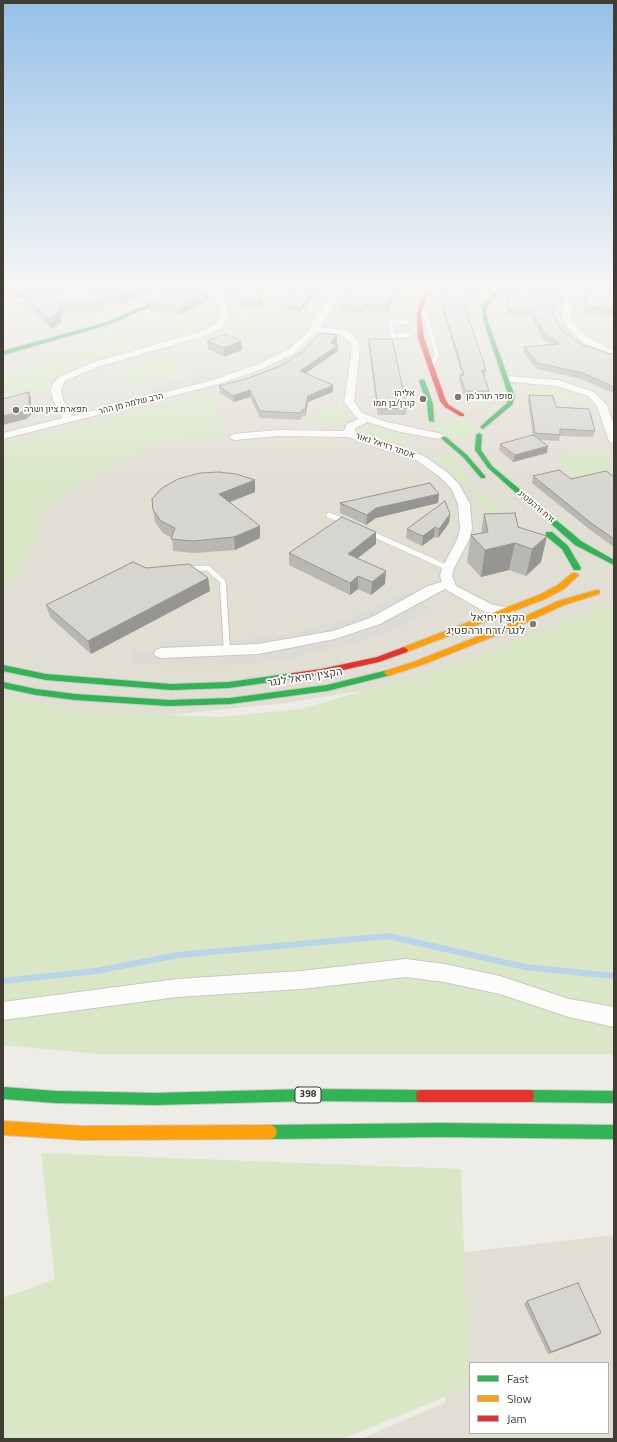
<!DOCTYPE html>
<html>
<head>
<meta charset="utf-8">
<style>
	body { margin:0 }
	#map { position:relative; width:617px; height:1442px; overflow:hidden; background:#edece6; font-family:"Titillium Web",sans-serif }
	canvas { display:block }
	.frame { position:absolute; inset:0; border:4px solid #423d34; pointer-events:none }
	.legend { position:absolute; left:469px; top:1362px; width:140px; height:72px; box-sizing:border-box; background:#fff; border:1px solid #b3b1ae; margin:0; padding:5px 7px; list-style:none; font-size:12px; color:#423d34 }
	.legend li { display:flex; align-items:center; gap:8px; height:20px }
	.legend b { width:20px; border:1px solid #b3b1ae }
</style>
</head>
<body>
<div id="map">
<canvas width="617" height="1442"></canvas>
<div class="frame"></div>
<ul class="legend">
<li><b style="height:5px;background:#30b455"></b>Fast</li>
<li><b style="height:5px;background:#ff9f0a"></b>Slow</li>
<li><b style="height:5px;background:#e5322d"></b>Jam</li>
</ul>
</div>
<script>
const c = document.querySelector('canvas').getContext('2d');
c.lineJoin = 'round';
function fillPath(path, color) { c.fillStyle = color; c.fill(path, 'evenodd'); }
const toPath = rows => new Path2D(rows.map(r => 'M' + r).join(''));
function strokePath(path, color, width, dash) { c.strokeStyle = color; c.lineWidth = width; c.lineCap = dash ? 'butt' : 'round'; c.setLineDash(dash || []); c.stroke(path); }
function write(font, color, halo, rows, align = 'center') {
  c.font = font + ' "Titillium Web",Heebo,sans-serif'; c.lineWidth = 3.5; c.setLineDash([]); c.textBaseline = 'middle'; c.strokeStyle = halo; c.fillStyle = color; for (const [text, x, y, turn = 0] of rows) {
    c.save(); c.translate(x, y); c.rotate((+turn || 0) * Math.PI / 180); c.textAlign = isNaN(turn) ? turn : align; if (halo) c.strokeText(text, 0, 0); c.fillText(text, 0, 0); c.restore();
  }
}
fillPath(toPath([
	[3,286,614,286,614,612,436,679,285,703,81,724,3,709],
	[614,1235,614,1439,361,1439,446,1402,423,1257],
	[470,1363,608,1363,608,1433,470,1433]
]), '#e1ded4');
fillPath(toPath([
	[258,286,293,286,276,312,268,310,270,299],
	[11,305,18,314,8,323,3,324,3,307],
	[213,306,217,314,212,322,204,329,71,368,56,376,47,383,44,390,3,400,3,377,32,369,43,368,122,335,86,344,67,344,125,326,126,333,135,321,147,315,181,318],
	[96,316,108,317,63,331,65,325,72,321],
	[235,316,306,321,289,342,221,331,230,325],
	[345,317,378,320,379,333,367,333,361,328,340,322],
	[494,317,524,318,539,345,545,349,513,352],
	[576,317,614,318,614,349,586,335,577,325],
	[65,350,73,351,43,365,34,366,33,358,49,351],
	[162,357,183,368,128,389,107,377],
	[536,386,567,390,585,397,590,404,522,395,525,390],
	[213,392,220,413,223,435,156,441,85,480,44,509,27,558,3,588,3,453,8,451,3,444],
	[345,406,349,414,348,418,342,423,329,426,307,424,315,417,326,411],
	[449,417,470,420,475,423,478,431,475,434,463,438,443,435,435,429,435,424,442,419],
	[364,427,380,429,408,435,405,444,363,436,356,431],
	[602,449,613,470,577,480,554,457],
	[450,454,477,488,519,525,489,528,477,495,470,485,466,485,433,458],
	[608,604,614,606,614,1054,100,1054,3,1045,3,696,87,712,222,717,300,709,458,664],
	[41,1153,461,1169,469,1387,343,1439,3,1439,3,1298,55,1279]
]), '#d9e7c7');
fillPath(toPath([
	[212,372,220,376,153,395,146,393,167,382],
	[403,591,430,608,401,627,369,639,283,660,235,665,192,666,130,664,134,650,159,650,160,641,240,640,286,635,334,623,372,609]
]), '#dcdbd6');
strokePath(toPath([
	[3,981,96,971,178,955,388,936,525,967,614,976]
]), '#b8d4e9', 6);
const laneFar2 = toPath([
	[420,310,427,320,437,355,431,367],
	[407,322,391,322,393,335,409,335]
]);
const laneFar1 = toPath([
	[329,515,348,523],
	[368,532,448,568],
	[186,569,208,568,223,582,223,586]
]);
const lane = toPath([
	[223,585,227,651]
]);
const street = toPath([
	[93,286,108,286,104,288,69,294,65,292,69,290,93,286],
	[190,286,199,286,225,301,229,316,221,328,208,335,97,367,65,381,61,390,63,400,72,416,213,380,256,365,289,349,304,336,336,286,344,286,320,327,345,330,351,333,358,341,360,349,354,402,362,413,383,421,442,434,443,436,438,439,396,431,368,422,355,428,355,432,358,435,424,456,448,473,459,484,470,504,472,529,469,540,454,568,452,576,456,586,493,605,512,608,514,611,512,614,507,615,485,612,445,589,380,624,335,639,258,654,161,658,156,656,154,653,156,650,161,648,258,644,333,631,370,618,428,586,442,582,440,576,442,568,457,540,460,529,458,504,451,488,440,477,416,460,348,437,278,436,234,440,229,437,234,434,278,430,344,431,347,424,359,419,356,417,344,402,352,349,350,342,340,334,316,332,295,353,262,369,219,384,3,439,3,433,63,418,53,400,51,390,52,385,59,377,91,363,202,331,215,324,221,316,218,304,190,286],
	[561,286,569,286,572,290,570,316,574,325,590,339,614,350,614,356,584,343,567,328,562,316,564,290,561,286],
	[44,294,48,296,47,298,3,305,3,301,44,294],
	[506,376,558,380,594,392,607,405,614,426,614,444,609,441,597,406,588,396,557,386,503,381,503,377,506,376],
	[406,959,444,964,500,976,569,999,614,1007,614,1027,569,1017,500,994,444,982,406,977,301,989,177,997,3,1020,3,1002,177,979,301,971,406,959]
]);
const fast = toPath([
	[192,286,196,286,192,291,181,293,163,289,165,288,181,291,188,289,192,286],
	[517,286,522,286,498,295,486,307,487,319,515,397,512,405,483,429,480,427,481,426,507,403,509,397,483,319,482,307,494,293,517,286],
	[174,293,178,294,111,324,3,355,3,351,107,322,174,293],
	[422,379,425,381,433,404,434,422,429,421,427,404,419,381,422,379],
	[479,433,482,435,481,450,492,466,581,541,614,560,614,565,575,545,488,468,475,450,476,435,479,433],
	[442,437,446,437,467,455,485,476,485,478,481,478,463,457,442,439,442,437],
	[546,532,552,532,568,546,581,568,580,570,574,570,562,549,546,536,546,532],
	[3,665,46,674,171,684,229,682,293,673,297,676,293,679,229,688,171,690,46,680,3,671,3,665],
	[388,670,392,673,391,675,327,691,230,704,169,706,75,700,36,695,3,688,3,682,36,689,75,694,169,700,230,698,327,685,388,670],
	[3,1087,56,1091,155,1093,309,1089,422,1090,427,1091,428,1096,427,1101,422,1102,309,1101,155,1105,56,1103,3,1099,3,1087],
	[528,1090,614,1091,614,1103,528,1102,523,1101,522,1096,523,1091,528,1090],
	[440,1123,614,1125,614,1139,440,1137,270,1139,265,1137,263,1132,265,1127,270,1125,440,1123]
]);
const slow = toPath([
	[572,573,575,573,579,575,564,589,545,599,407,652,404,653,400,650,401,648,539,595,558,585,572,573],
	[596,590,599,590,600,592,599,594,564,605,510,630,422,665,388,676,384,673,385,671,416,661,504,626,558,601,596,590],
	[3,1121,81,1126,270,1125,275,1127,277,1132,275,1137,270,1139,81,1140,3,1135,3,1121]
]);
const jam = toPath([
	[429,286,433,286,424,302,421,313,424,338,446,401,449,405,464,414,464,416,460,416,445,407,440,401,418,338,417,313,420,302,429,286],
	[404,647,408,650,407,652,379,662,321,675,293,679,289,676,293,673,321,669,377,657,404,647],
	[422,1090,528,1090,533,1091,534,1096,533,1101,528,1102,422,1102,417,1101,416,1096,417,1091,422,1090]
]);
strokePath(laneFar2, '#c9c8c2', 5);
strokePath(laneFar1, '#c9c8c2', 6);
strokePath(lane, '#c9c8c2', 8);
strokePath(street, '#c9c8c2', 2);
strokePath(fast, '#ccc9be', 2);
strokePath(slow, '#ccc9be', 2);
strokePath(jam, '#ccc9be', 2);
strokePath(laneFar2, '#fcfcfb', 4);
strokePath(laneFar1, '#fcfcfb', 5);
strokePath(lane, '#fcfcfb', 6);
fillPath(street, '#fcfcfb');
fillPath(fast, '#30b455');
fillPath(slow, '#ff9f0a');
fillPath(jam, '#e5322d');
fillPath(toPath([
	[3,286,87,286,104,303,105,312,63,313,61,322,51,329,25,303,23,296,19,297,13,291,3,294],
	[115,286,152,286,122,305,102,301,101,293],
	[222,286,253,286,262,300,262,307,243,309],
	[295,286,319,286,301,312,281,310,281,305],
	[352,286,400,286,387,312,364,310,363,313,341,311,341,305],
	[451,286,480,286,468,301,466,311,486,370,485,376,484,376,489,391,489,397,464,397,459,380,460,375,462,375,442,309,442,304],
	[585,286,614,286,614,316,583,314],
	[508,290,552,313,561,329,585,347,610,354,614,352,614,395,613,393,581,379,537,369,523,353,524,347,551,344,542,338,531,316,506,315],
	[209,300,182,314,150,311,149,303],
	[337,335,337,342,335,344,338,351,306,373,333,392,308,402,305,417,302,416,301,420,260,418,250,397,234,402,220,393,219,386,249,378,282,365],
	[369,339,407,408,406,415,378,415,368,345],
	[207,341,242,350,224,357,208,349],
	[529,395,556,407,595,431,593,437,560,436,559,441,539,440,547,453,513,462,499,450,500,444,533,436,528,401],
	[533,476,571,479,614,477,614,547,589,529,532,483],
	[255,480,255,492,229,502,260,538,235,550,194,553,173,551,172,538,163,533,155,522,152,499],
	[439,494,438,503,376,518,366,525,340,513,340,503],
	[450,514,449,523,438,538,434,537,422,546,406,538,407,529],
	[484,514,518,527,541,562,526,576,509,570,481,577,467,562,471,535,481,533],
	[376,532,376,544,358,558,385,584,371,595,358,589,350,595,289,565,289,553],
	[208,578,210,591,91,654,50,617,46,605],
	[527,1301,597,1336,548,1354,524,1304]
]), '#b9b7b2');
fillPath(toPath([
	[3,286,12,286,13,291,3,294],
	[43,286,80,286,23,293,23,296,19,297,18,290],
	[139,286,152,286,122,305,120,297],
	[316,286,319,286,301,312,301,307],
	[398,286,400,286,387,312,387,306],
	[477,286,480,286,468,301,465,315,469,296],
	[208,292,209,300,182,314,181,306],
	[61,303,63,313,61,322,51,329,49,319],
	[365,304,364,310,363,313,363,307],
	[337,335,337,342,330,350,330,343],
	[241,341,242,350,224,357,224,348],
	[338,345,338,351,300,377,300,371],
	[333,385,333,392,308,402,305,417,305,410,308,396],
	[250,390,250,397,234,402,233,396],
	[29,392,31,399,31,415,26,419,3,425,3,416],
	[548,446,547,453,513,462,515,455],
	[255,480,255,492,220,506,219,494],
	[439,494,438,503,376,518,366,525,367,515,376,508],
	[450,514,449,523,438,538,439,529],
	[260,526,260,538,235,550,234,537],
	[435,527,434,537,422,546,423,536],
	[376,532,376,544,347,566,348,554],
	[547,536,541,562,526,576,532,549],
	[515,543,509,570,481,577,485,550],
	[386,571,385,584,371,595,372,582],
	[358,576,358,589,350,595,350,583],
	[208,578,210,591,91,654,88,641],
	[601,1333,597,1336,548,1354,551,1352]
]), '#969591');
const building = toPath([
	[13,286,43,286,18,290,13,286],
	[70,286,87,286,104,303,61,303,59,312,49,319,23,293,70,286],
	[115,286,139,286,120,297,101,293,115,286],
	[228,286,253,286,257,289,262,300,243,301,228,286],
	[295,286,316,286,301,307,281,305,295,286],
	[352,286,398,286,387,306,365,304,363,307,341,305,352,286],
	[451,286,477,286,469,296,466,310,486,370,482,370,489,391,465,391,460,375,464,375,442,304,446,291,451,286],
	[519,286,557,292,552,313,561,329,585,347,588,346,610,354,614,352,614,387,583,373,538,363,524,347,559,344,544,332,532,310,507,309,508,290,518,289,519,286],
	[586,286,614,286,614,309,585,307,586,286],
	[181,289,203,289,208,292,181,306,149,303,181,289],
	[321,333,337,335,330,343,338,345,300,371,333,385,308,396,305,410,302,410,301,413,260,411,250,390,233,396,219,386,249,378,282,365,301,353,321,333],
	[225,334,241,341,224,348,207,341,225,334],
	[369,339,392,339,407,408,378,409,369,339],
	[29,392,29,408,24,411,3,416,3,399,29,392],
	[529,395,553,396,556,407,589,409,595,431,560,429,560,435,535,433,529,395],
	[533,435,548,446,515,455,500,444,533,435],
	[559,470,571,479,606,471,614,477,614,539,591,523,533,476,559,470],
	[219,472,236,474,255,480,219,494,260,526,234,537,193,541,171,539,175,528,161,521,153,510,152,499,162,488,178,479,200,473,219,472],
	[430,483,439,494,376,508,367,515,340,503,430,483],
	[445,501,450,514,439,529,435,527,423,536,407,529,445,501],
	[515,513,518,527,547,536,532,549,515,543,485,550,471,535,488,532,484,514,515,513],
	[342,517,376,532,348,554,386,571,372,582,358,576,350,583,289,553,342,517],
	[133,562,146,568,189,564,208,578,88,641,46,605,133,562],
	[578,1283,601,1333,551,1352,527,1301,578,1283]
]);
fillPath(building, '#d7d5cf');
strokePath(building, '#969591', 1);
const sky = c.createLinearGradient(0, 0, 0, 487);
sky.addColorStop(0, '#95c1e8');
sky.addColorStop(0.59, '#f7f6f4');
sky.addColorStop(1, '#f7f6f400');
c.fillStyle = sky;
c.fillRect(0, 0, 617, 487);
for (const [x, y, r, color] of [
	[458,397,4,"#7e7a72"],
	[423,399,4,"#7e7a72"],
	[16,410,4,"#7e7a72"],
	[533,624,4,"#7e7a72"]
]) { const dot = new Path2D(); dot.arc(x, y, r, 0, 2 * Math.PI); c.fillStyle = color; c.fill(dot); strokePath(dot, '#fff', 1.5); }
write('9px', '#423d34', '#fff', [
	["אליהו",415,394,"right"],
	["קורן/בן חמו",415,404,"right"],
	["סופר תורג'מן",466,397],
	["תפארת ציון ושרה",24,410]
], 'left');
write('9px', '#423d34', '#fff', [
	["הרב שלמה מן ההר",131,404,-14],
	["אסתר רזיאל נאור",385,446,19],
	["זרח ורהפטיג",536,507,40]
]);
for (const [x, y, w] of [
	[308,1095,26]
]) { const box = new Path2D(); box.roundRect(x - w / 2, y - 8, w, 16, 3); c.fillStyle = '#fff'; c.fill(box); strokePath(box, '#423d34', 1); }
write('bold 10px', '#423d34', null, [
	["398",308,1095]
]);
write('11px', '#423d34', '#fff', [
	["הקצין יחיאל",525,618],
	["לנגר/זרח ורהפטיג",525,631]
], 'right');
write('11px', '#423d34', '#fff', [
	["הקצין יחיאל לנגר",305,678,-9]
]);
</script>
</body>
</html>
